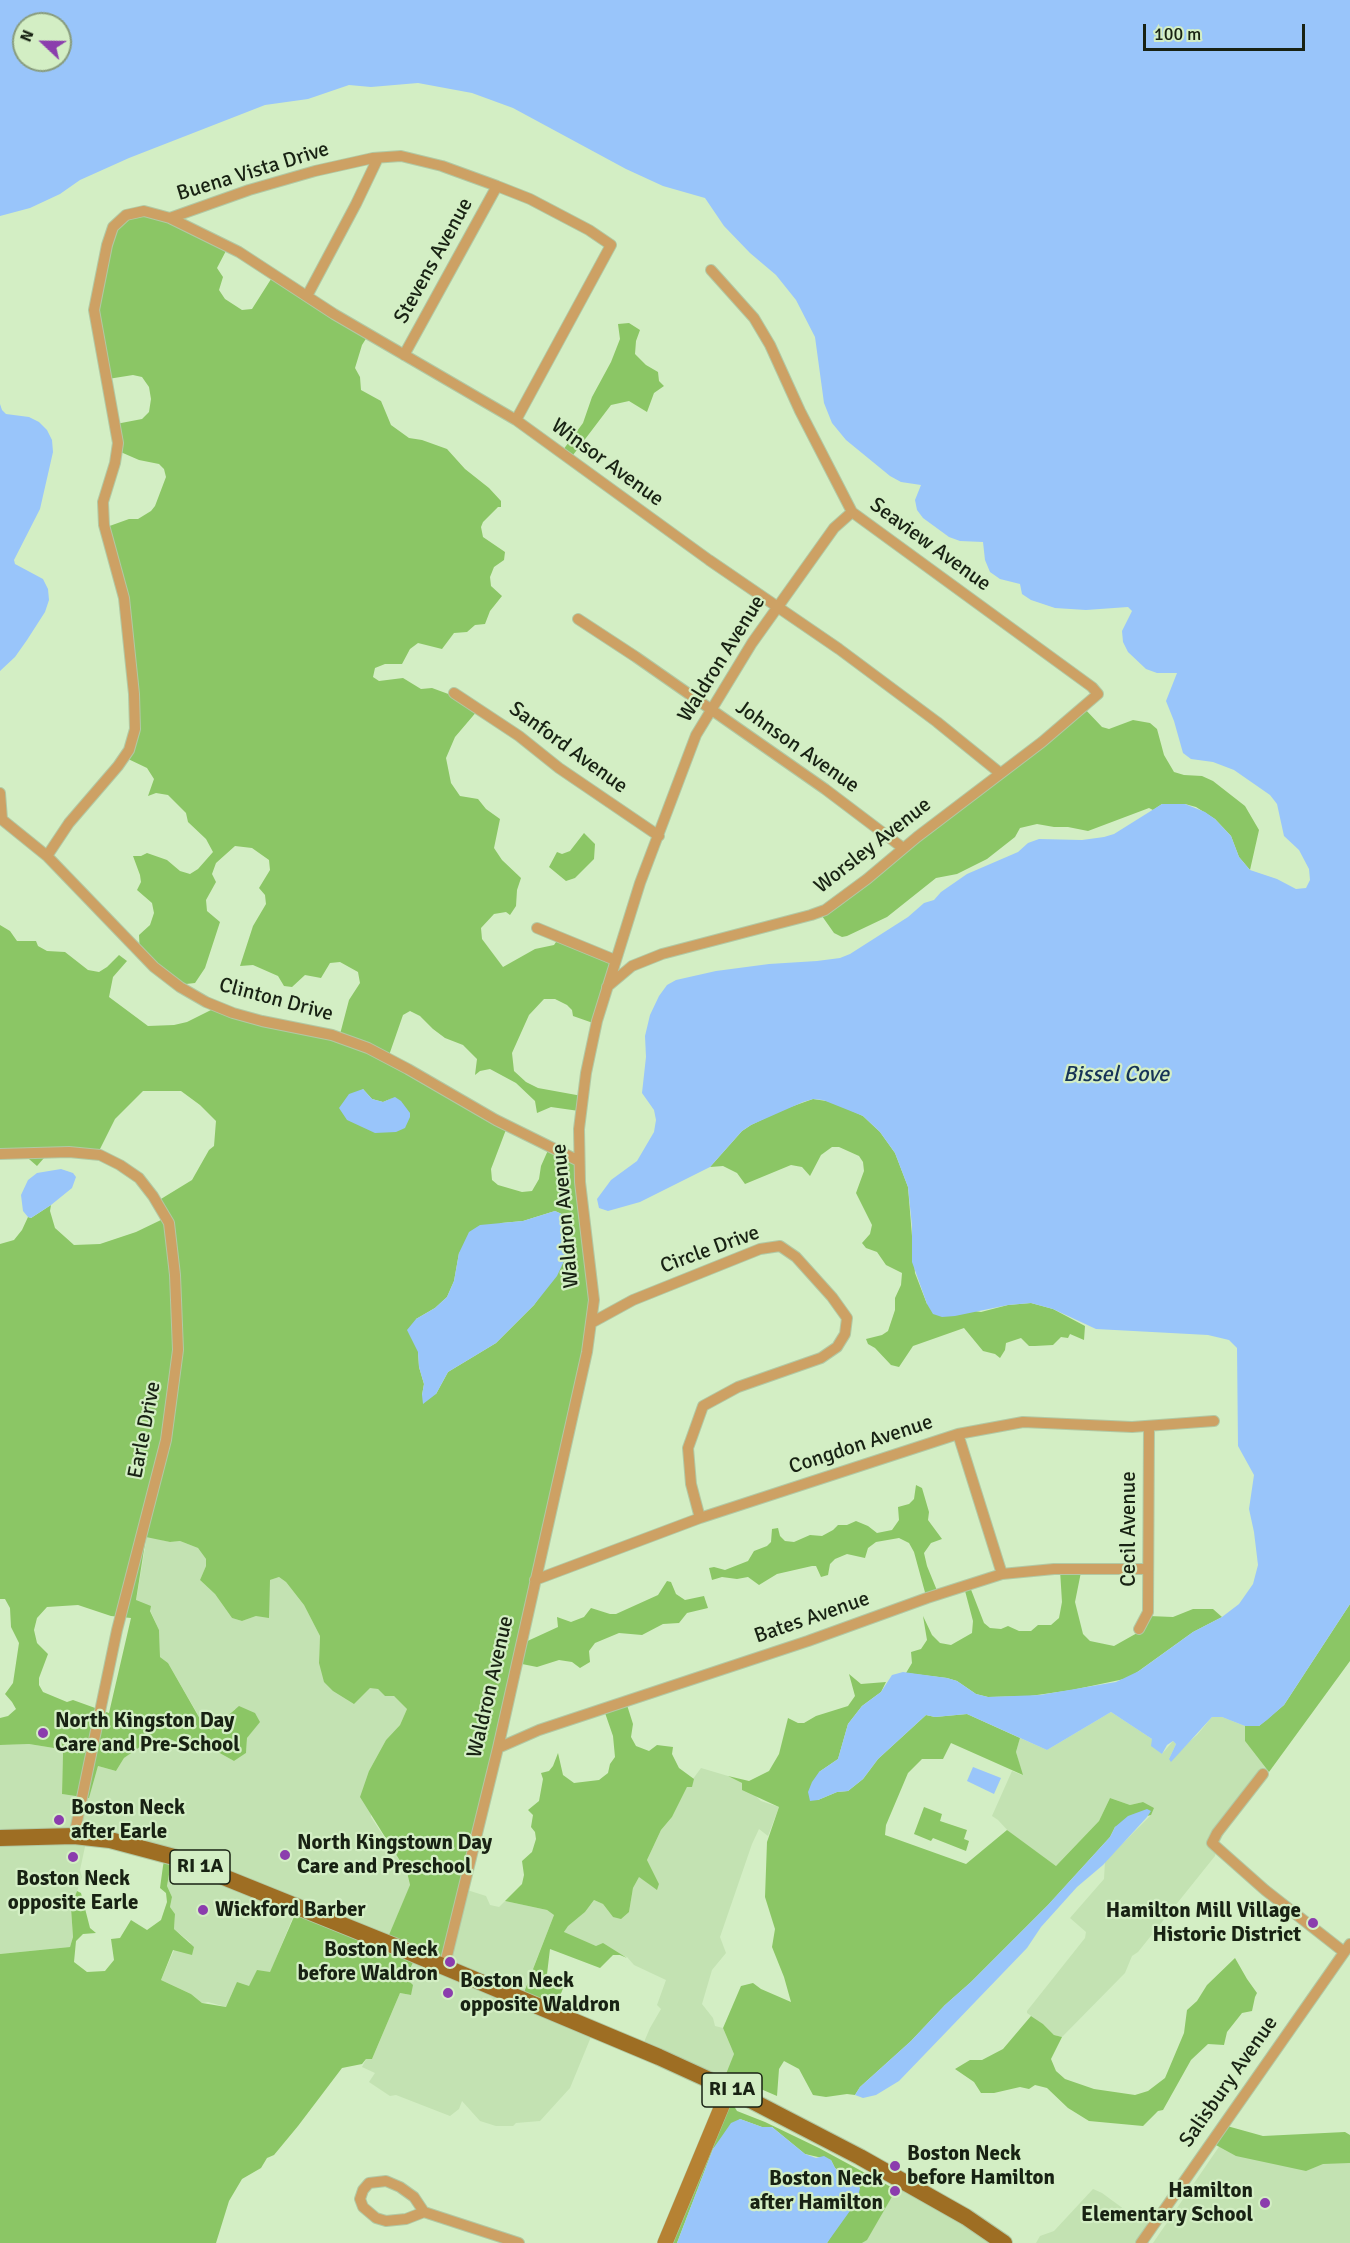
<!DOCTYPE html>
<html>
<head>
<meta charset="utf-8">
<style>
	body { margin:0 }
	#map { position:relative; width:1350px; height:2243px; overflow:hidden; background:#d3eec4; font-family:Signika,sans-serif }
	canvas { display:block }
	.north { position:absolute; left:12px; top:12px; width:60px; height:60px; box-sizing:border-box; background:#d3eec4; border:2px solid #889c7d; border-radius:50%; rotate:292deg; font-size:16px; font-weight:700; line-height:24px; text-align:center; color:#182213 }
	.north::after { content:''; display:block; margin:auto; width:21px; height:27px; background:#8b3dad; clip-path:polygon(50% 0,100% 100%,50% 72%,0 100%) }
	.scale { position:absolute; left:1143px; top:24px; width:162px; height:27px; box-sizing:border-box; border:3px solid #182213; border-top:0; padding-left:8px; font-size:18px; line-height:21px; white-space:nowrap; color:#182213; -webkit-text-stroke:4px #d3eec4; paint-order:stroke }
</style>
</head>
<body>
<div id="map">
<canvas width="1350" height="2243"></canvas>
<div class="north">N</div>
<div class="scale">100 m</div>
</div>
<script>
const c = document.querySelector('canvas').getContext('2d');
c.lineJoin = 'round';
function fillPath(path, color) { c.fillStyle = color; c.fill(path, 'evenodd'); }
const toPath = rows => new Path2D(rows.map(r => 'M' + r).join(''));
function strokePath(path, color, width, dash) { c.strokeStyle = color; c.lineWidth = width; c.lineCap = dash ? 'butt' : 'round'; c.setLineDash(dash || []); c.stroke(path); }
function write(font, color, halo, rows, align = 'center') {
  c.font = font + ' Signika,sans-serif'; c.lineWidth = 4.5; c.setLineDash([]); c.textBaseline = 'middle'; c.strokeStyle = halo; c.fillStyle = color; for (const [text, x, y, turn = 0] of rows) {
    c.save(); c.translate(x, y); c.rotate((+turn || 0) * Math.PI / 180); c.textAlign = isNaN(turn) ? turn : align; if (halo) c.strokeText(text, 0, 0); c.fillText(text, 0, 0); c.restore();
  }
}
fillPath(toPath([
	[147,1536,170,1542,180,1541,198,1548,206,1559,206,1566,200,1580,215,1594,232,1618,242,1621,256,1616,270,1580,279,1577,286,1582,304,1605,320,1636,319,1663,370,1687,378,1689,385,1696,394,1696,407,1709,400,1725,386,1740,369,1771,371,1817,407,1872,410,1886,386,1942,295,1912,270,1973,249,1986,226,2007,208,2002,202,2003,191,1994,161,1980,174,1950,191,1943,174,1929,175,1914,170,1907,172,1897,167,1886,171,1863,86,1842,80,1870,82,1877,71,1908,73,1937,70,1947,0,1954,0,1745,29,1744,60,1749,63,1753,62,1794,89,1798,98,1766,116,1771,124,1758,147,1742,169,1739,198,1749,216,1751,234,1761,246,1753,247,1738,255,1727,235,1709,211,1730,204,1726,197,1713,168,1663,160,1657,159,1630,150,1610,136,1601],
	[1111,1712,1152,1739,1162,1754,1173,1741,1176,1744,1169,1759,1197,1735,1212,1717,1222,1717,1245,1726,1245,1741,1269,1772,1226,1829,1217,1848,1215,1856,1138,1952,1132,1956,1125,1973,1062,2037,1054,2035,1043,2024,1027,2013,1027,2011,1085,1938,1086,1932,1070,1918,1104,1879,1105,1861,1151,1815,1143,1802,1130,1805,1110,1798,1099,1821,1056,1866,1010,1833,998,1820,992,1816,1012,1771,1022,1775,1016,1752,1020,1738,1047,1750],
	[701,1768,728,1776,742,1783,761,1801,779,1807,768,1836,759,1829,752,1844,720,1937,726,1953,712,1970,702,2004,713,2018,715,2026,723,2028,734,2054,730,2069,718,2085,641,2049,650,2028,661,2009,657,2005,666,1980,634,1965,627,1957,579,1940,564,1933,567,1926,585,1912,594,1900,603,1904,613,1917,629,1912,633,1888,639,1876,656,1889,659,1884,647,1860,661,1830,672,1817,687,1787],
	[464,1889,486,1896,490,1905,499,1907,505,1901,547,1910,554,1915,521,1999,593,2032,570,2088,540,2121,516,2123,513,2126,496,2126,480,2121,462,2101,459,2109,450,2116,396,2095,390,2096,369,2082,375,2073,362,2067,366,2059,372,2059,400,1993,411,1995,406,1978,415,1958],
	[1225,2138,1350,2158,1350,2243,1153,2243],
	[887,2172,1004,2243,862,2243,867,2239,893,2195],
	[1093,2189,1102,2193,1132,2215,1154,2227,1144,2243,1036,2243,1040,2236,1054,2231]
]), '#c3e2b2');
fillPath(toPath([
	[142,211,228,247,217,268,223,277,219,290,225,299,242,310,252,309,273,276,367,337,362,345,355,368,360,377,361,390,381,401,391,425,409,438,422,440,447,449,465,469,489,488,501,501,501,507,498,507,483,522,481,527,483,537,505,552,504,560,494,567,490,577,491,586,502,596,490,611,485,624,475,625,467,632,454,633,442,649,418,643,410,649,402,664,385,664,375,668,373,677,379,681,403,678,421,689,432,688,462,699,478,710,455,737,446,758,451,783,460,796,478,799,486,809,500,819,494,848,502,860,521,878,517,890,516,906,510,915,506,912,494,914,481,928,482,939,503,967,535,949,554,945,558,939,614,961,593,1023,573,1016,572,1010,567,1005,555,999,544,999,529,1015,512,1053,514,1071,526,1082,538,1088,582,1096,579,1111,551,1107,537,1113,535,1101,516,1083,490,1069,480,1071,475,1075,477,1059,463,1045,445,1038,433,1029,420,1016,410,1011,403,1015,387,1061,507,1127,491,1169,492,1180,498,1185,522,1192,532,1191,539,1179,541,1166,549,1148,577,1161,593,1302,521,1644,558,1627,557,1617,571,1622,584,1617,591,1608,610,1614,616,1614,658,1595,667,1581,671,1582,676,1594,685,1600,704,1596,708,1608,687,1613,679,1623,663,1624,642,1635,619,1633,595,1643,589,1651,590,1662,580,1668,572,1662,559,1660,537,1667,517,1663,445,1961,415,1958,406,1978,413,1985,411,1995,400,1993,372,2059,366,2059,362,2064,342,2068,298,2126,274,2155,267,2158,261,2168,242,2179,229,2201,216,2243,0,2243,0,1954,70,1947,73,1937,71,1908,77,1891,81,1893,90,1928,96,1933,83,1934,76,1941,74,1962,87,1972,105,1971,114,1960,111,1939,120,1938,131,1920,147,1930,161,1920,167,1902,166,1893,160,1888,163,1866,164,1861,171,1863,167,1886,172,1897,170,1907,175,1914,174,1929,194,1947,192,1955,173,1950,161,1980,191,1994,202,2003,226,2007,237,1982,249,1986,257,1970,270,1972,296,1912,386,1942,410,1885,407,1872,360,1797,369,1771,386,1740,400,1725,407,1709,394,1696,385,1696,378,1689,370,1688,354,1704,333,1691,324,1682,319,1663,320,1636,304,1605,286,1582,279,1577,270,1580,269,1618,256,1616,242,1621,232,1618,215,1594,200,1580,206,1566,206,1559,198,1548,180,1541,170,1542,146,1537,136,1600,151,1606,150,1611,159,1630,160,1657,168,1663,204,1726,211,1730,239,1706,255,1713,260,1722,247,1738,246,1753,234,1761,216,1751,198,1749,169,1739,147,1742,124,1758,116,1771,98,1766,89,1798,62,1794,63,1753,60,1749,29,1744,0,1745,0,1718,8,1716,16,1709,12,1702,5,1694,13,1683,19,1643,11,1627,10,1608,5,1599,0,1599,0,1244,14,1240,22,1230,28,1217,31,1218,51,1205,50,1211,55,1228,74,1245,100,1244,136,1232,163,1219,156,1202,192,1180,209,1150,214,1146,216,1121,200,1105,181,1091,143,1091,115,1119,98,1153,55,1153,44,1158,37,1166,22,1153,0,1154,0,925,10,931,17,941,36,941,38,946,47,951,65,952,88,970,99,972,107,967,119,955,127,961,113,977,109,997,148,1026,174,1025,187,1022,219,1006,339,1038,349,1000,360,983,358,972,340,962,330,963,321,978,305,975,292,987,284,986,278,976,253,965,240,966,253,926,266,904,265,895,259,888,270,870,269,860,252,848,235,846,216,863,212,874,216,882,206,900,207,911,220,922,205,968,195,983,177,985,140,955,139,935,150,925,154,913,152,903,137,890,141,882,140,875,133,856,141,856,147,853,167,860,180,871,190,874,198,869,213,852,206,839,188,822,186,813,168,795,156,793,148,796,154,779,147,768,124,757,135,728,123,597,104,528,129,519,138,519,151,511,155,506,166,477,164,469,159,464,139,460,116,450,116,424,142,419,149,412,151,399,149,387,142,377,133,375,108,379,93,320,114,225],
	[363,1089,372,1099,383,1102,395,1097,347,1120],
	[555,1211,564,1215,565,1259,534,1305,496,1343,448,1372,436,1394,422,1395,424,1384,419,1367,416,1319,435,1308,447,1297,454,1281,459,1253,501,1223,523,1221],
	[78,1605,111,1616,131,1618,109,1713,73,1700,67,1702,43,1692,39,1685,39,1678,48,1654,37,1643,34,1630,37,1618,47,1607],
	[629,323,640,330,636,341,635,354,646,365,658,372,659,381,664,386,654,393,647,412,629,401,611,405,570,459,563,450,583,423,592,397,611,362,620,339,618,324],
	[1083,707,1102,727,1109,729,1133,720,1150,723,1157,729,1164,755,1174,772,1184,775,1202,776,1213,781,1245,806,1259,830,1250,870,1239,857,1231,836,1215,819,1196,807,1185,804,1162,804,1153,810,1149,808,1088,831,1068,827,1054,827,1037,824,1020,828,1015,837,987,859,957,874,936,878,887,917,847,936,842,937,834,933,822,916],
	[584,833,595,844,594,859,575,878,566,881,549,867,557,852,562,854,570,851],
	[813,1099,833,1102,863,1116,880,1132,895,1153,908,1187,915,1273,927,1304,981,1312,1008,1305,1031,1303,1053,1309,1085,1326,1084,1340,1070,1334,1068,1338,1061,1337,1053,1345,1035,1346,1029,1346,1021,1338,1006,1343,1005,1350,1000,1358,995,1354,983,1351,964,1328,913,1346,899,1367,891,1365,875,1348,868,1344,866,1339,882,1335,888,1331,895,1310,895,1298,901,1285,902,1273,886,1265,877,1252,866,1248,862,1243,870,1234,872,1225,856,1193,864,1171,863,1162,859,1156,839,1147,832,1147,821,1155,810,1176,802,1167,791,1165,745,1184,737,1173,723,1166,710,1167,742,1131,751,1125,782,1110],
	[916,1485,922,1488,929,1512,928,1520,942,1539,931,1543,924,1553,927,1566,938,1593,926,1596,914,1552,909,1543,899,1538,876,1542,868,1548,865,1558,847,1554,835,1559,830,1564,828,1575,821,1577,816,1566,812,1566,777,1574,759,1585,748,1577,737,1579,722,1577,712,1580,709,1568,714,1567,725,1570,748,1561,754,1551,767,1546,771,1542,772,1529,778,1528,780,1536,785,1541,794,1542,810,1535,822,1536,833,1530,838,1525,847,1525,856,1521,868,1526,877,1533,892,1530,899,1520,898,1507,909,1504,914,1499],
	[1060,1570,1081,1572,1075,1602,1083,1634,1090,1641,1114,1646,1146,1628,1147,1617,1149,1616,1173,1617,1193,1609,1213,1609,1222,1617,1193,1632,1129,1678,1072,1690,1030,1696,988,1697,976,1694,957,1681,947,1678,906,1673,912,1663,911,1652,921,1649,927,1640,923,1616,932,1635,940,1643,951,1645,972,1633,973,1621,964,1587,970,1587,984,1623,990,1628,1001,1629,1008,1626,1019,1631,1031,1631,1038,1625,1051,1625,1059,1618,1062,1602],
	[1350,1604,1350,1661,1269,1772,1245,1741,1245,1726,1259,1726,1284,1705],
	[849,1674,861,1684,886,1682,881,1692,862,1706,848,1724,838,1759,819,1772,818,1800,837,1792,848,1791,863,1779,878,1759,926,1715,935,1717,967,1714,1020,1738,1016,1752,1023,1775,951,1743,943,1759,922,1759,908,1773,886,1825,885,1835,966,1864,1007,1830,1056,1866,1099,1821,1110,1798,1130,1805,1143,1802,1154,1808,1151,1815,1147,1816,1150,1811,1115,1827,1110,1837,1048,1905,971,1982,945,2005,911,2041,860,2087,855,2095,847,2094,826,2097,813,2095,799,2069,784,2061,779,2069,777,2096,726,2074,734,2054,723,2028,741,1986,753,1983,761,1989,791,2002,784,1977,772,1947,775,1929,765,1897,767,1842,779,1807,742,1790,742,1783,728,1776,749,1781,769,1771,779,1754,788,1718,798,1723,804,1723,816,1716,848,1706,855,1696],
	[627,1705,633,1724,631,1737,636,1746,649,1751,657,1745,673,1747,672,1754,679,1768,694,1779,692,1787,687,1787,672,1817,661,1830,647,1860,659,1884,657,1890,639,1877,633,1888,629,1912,621,1919,613,1917,603,1904,594,1900,585,1912,568,1926,564,1932,596,1946,603,1943,627,1958,620,1955,613,1955,600,1968,550,1949,547,1974,564,1986,553,2013,521,2000,554,1915,547,1910,505,1901,522,1884,524,1875,522,1861,532,1852,536,1839,535,1832,531,1827,533,1815,528,1810,539,1801,543,1779,541,1773,549,1771,553,1766,558,1753,563,1775,574,1783,599,1780,608,1773,610,1764,615,1757,613,1736,604,1710],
	[924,1807,942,1814,940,1821,967,1830,964,1839,969,1841,966,1851,933,1838,931,1841,914,1834],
	[1235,1958,1247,1979,1257,1993,1255,1997,1252,2011,1242,2013,1227,2032,1224,2045,1208,2044,1191,2060,1163,2110,1158,2111,1143,2126,1089,2121,1068,2108,1047,2088,1035,2085,1029,2089,1020,2087,994,2093,981,2093,974,2082,955,2069,970,2060,982,2060,1003,2049,1031,2016,1043,2024,1054,2035,1062,2037,1051,2059,1056,2071,1065,2079,1094,2089,1135,2095,1148,2091,1165,2078,1184,2033,1187,2010,1197,2001,1207,1985],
	[729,2098,737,2111,765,2122,819,2148,891,2187,893,2195,867,2240,862,2243,827,2243,860,2188,835,2168,831,2160,805,2154,772,2127,762,2127,740,2119,713,2149,677,2243,664,2243],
	[1227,2126,1263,2136,1345,2132,1350,2135,1350,2163,1323,2164,1306,2171,1236,2156,1214,2144]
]), '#8bc665');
fillPath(toPath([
	[0,0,1350,0,1350,1604,1284,1705,1267,1720,1259,1726,1245,1726,1222,1717,1212,1717,1171,1762,1169,1759,1176,1744,1173,1741,1167,1745,1162,1754,1151,1746,1152,1739,1111,1712,1047,1750,967,1714,935,1717,926,1715,878,1759,863,1779,848,1791,837,1792,818,1800,810,1801,808,1792,812,1782,819,1772,838,1759,848,1724,862,1706,881,1692,892,1675,903,1672,947,1678,957,1681,976,1694,988,1697,1040,1695,1116,1682,1139,1671,1193,1632,1222,1617,1239,1604,1253,1584,1258,1565,1254,1532,1249,1509,1254,1475,1238,1446,1237,1348,1229,1340,1208,1335,1096,1329,1053,1309,1031,1303,1008,1305,955,1316,942,1317,933,1314,927,1304,912,1262,912,1226,908,1187,895,1153,880,1132,863,1116,823,1100,813,1099,803,1102,751,1125,742,1131,710,1167,640,1202,608,1211,599,1208,597,1199,611,1180,637,1161,654,1132,656,1120,654,1110,642,1093,646,1057,645,1036,650,1015,659,996,667,985,676,980,716,971,769,964,817,961,840,958,850,954,908,917,924,903,934,900,941,892,967,874,1018,852,1028,843,1039,839,1082,840,1104,837,1114,834,1162,804,1185,804,1205,812,1215,819,1231,836,1239,857,1250,870,1277,879,1296,889,1306,888,1310,880,1309,869,1299,850,1284,836,1277,804,1270,795,1234,770,1213,762,1191,759,1183,753,1174,721,1166,701,1177,673,1157,673,1146,669,1128,652,1123,642,1122,631,1132,611,1128,607,1086,610,1055,608,1031,600,1022,594,1020,584,1000,579,990,572,985,560,983,542,960,541,949,537,923,518,917,510,915,500,921,485,901,482,890,476,846,440,832,423,824,403,815,337,796,300,776,275,750,253,724,226,705,198,663,186,626,169,513,108,472,93,418,83,371,87,349,85,308,99,265,105,129,158,80,180,60,194,30,208,0,216],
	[24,24,60,24,60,60,24,60],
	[0,404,2,410,6,414,29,417,39,422,47,430,52,440,53,452,40,509,14,560,15,564,43,579,48,589,49,600,45,612,27,640,15,657,0,671],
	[363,1089,372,1099,383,1102,395,1097,401,1101,410,1113,410,1117,405,1128,396,1132,375,1133,347,1120,339,1108,349,1094],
	[61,1169,73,1173,76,1177,72,1188,51,1205,31,1218,28,1217,23,1211,21,1195,28,1180,37,1173],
	[555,1211,564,1215,565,1234,565,1259,557,1276,534,1305,496,1343,448,1372,436,1394,423,1404,422,1395,424,1384,419,1367,418,1352,407,1330,416,1319,435,1308,447,1297,454,1281,459,1253,469,1232,480,1225,523,1221],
	[973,1767,1001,1778,994,1794,967,1781],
	[1147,1809,1151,1811,1147,1817,1103,1865,1077,1887,1041,1927,1027,1948,899,2081,876,2095,863,2098,855,2095,860,2087,911,2041,945,2005,971,1982,1048,1905,1110,1837,1115,1827,1128,1816],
	[740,2119,762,2127,772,2127,805,2154,816,2158,824,2156,831,2160,835,2168,860,2188,857,2201,827,2243,677,2243,713,2149,731,2123]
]), '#99c5fa');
const street = toPath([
	[170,218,239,252,334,314,516,420,709,560,839,649,937,722,1000,773],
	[307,296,356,204,378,158],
	[404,355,497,186],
	[578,619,636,657,825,789,903,848],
	[454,693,519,736,559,768,659,836],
	[0,793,2,819],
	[0,818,47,856,154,967,180,987,206,1002,233,1013,262,1021,332,1035,368,1048,408,1069,496,1120,579,1161],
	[47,856,69,823,118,766,129,750,135,729,134,694,124,598,104,525,103,502,115,463,118,443,94,310,107,245,113,227,126,215,144,211,170,218,249,190,315,171,373,158,401,156,442,166,497,186,530,199,589,230,611,245,516,420],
	[537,928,615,960],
	[607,987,632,966,662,954,811,915,825,910,867,879,917,837,1042,742,1098,694,1092,687,852,512,800,411,770,345,754,318,711,270],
	[0,1154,69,1152,100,1155,120,1165,139,1178,153,1196,169,1223,175,1275,178,1350,166,1440,117,1630,74,1836],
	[591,1323,633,1300,760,1249,780,1246,796,1257,832,1297,847,1318,845,1334,837,1347,821,1358,738,1387,703,1406,688,1448,691,1484,700,1518],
	[958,1434,1002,1574],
	[535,1580,700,1518,958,1434,1023,1422,1132,1427,1214,1421],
	[1139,1629,1148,1612,1149,1426],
	[498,1748,539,1730,808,1641,927,1598,1002,1574,1054,1569,1148,1569],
	[1263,1774,1217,1833,1212,1843,1265,1890,1344,1952],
	[444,1968,498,1748,587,1352,594,1300,580,1182,579,1129,586,1073,597,1021,640,883,696,735,752,643,834,528,852,512],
	[424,2212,406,2219,386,2221,376,2218,363,2207,360,2199,363,2190,369,2183,386,2181,400,2187,414,2197,424,2212,519,2243],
	[1141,2243,1350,1944]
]);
const secondary = toPath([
	[665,2243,729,2089]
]);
const primary = toPath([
	[0,1838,74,1836,110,1840,174,1857,397,1947,659,2057,729,2089,860,2157,966,2217,1004,2243]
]);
strokePath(street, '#b1c9a4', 12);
strokePath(secondary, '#b1c9a4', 16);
strokePath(primary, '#b1c9a4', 18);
strokePath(street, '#cda164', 10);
strokePath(secondary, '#b68233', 15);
strokePath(primary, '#9e6e23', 16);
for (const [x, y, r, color] of [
	[43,1733,6,"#8b3dad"],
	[59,1820,6,"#8b3dad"],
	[285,1855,6,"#8b3dad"],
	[73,1857,6,"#8b3dad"],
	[203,1910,6,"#8b3dad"],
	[1313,1923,6,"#8b3dad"],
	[450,1962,6,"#8b3dad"],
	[448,1993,6,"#8b3dad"],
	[895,2166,6,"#8b3dad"],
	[895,2191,6,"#8b3dad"],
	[1265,2203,6,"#8b3dad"]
]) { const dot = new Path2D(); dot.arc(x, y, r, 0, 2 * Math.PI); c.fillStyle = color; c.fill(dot); strokePath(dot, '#d3eec4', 2); }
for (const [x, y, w] of [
	[200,1867,60],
	[732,2090,60]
]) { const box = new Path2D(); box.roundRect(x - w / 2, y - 17, w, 34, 4.5); c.fillStyle = '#d3eec4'; c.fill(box); strokePath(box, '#182213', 1.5); }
write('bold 20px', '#182213', null, [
	["RI 1A",200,1867],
	["RI 1A",732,2090]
]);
write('21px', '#182213', '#d3eec4', [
	["Buena Vista Drive",253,172,-17],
	["Stevens Avenue",434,261,-61],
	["Winsor Avenue",607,463,36],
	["Seaview Avenue",930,545,36],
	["Waldron Avenue",722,659,-58],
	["Johnson Avenue",797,747,35],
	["Sanford Avenue",568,748,36],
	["Worsley Avenue",873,846,-38],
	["Clinton Drive",276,1000,15],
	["Waldron Avenue",566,1216,-95],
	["Circle Drive",710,1250,-20],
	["Earle Drive",145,1430,-79],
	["Congdon Avenue",861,1445,-18],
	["Cecil Avenue",1129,1529,-90],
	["Bates Avenue",812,1618,-19],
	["Waldron Avenue",491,1687,-77],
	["Salisbury Avenue",1229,2082,-55]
]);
write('bold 21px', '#182213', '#d3eec4', [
	["North Kingston Day",55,1721],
	["Care and Pre-School",55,1745],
	["Boston Neck",71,1808],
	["after Earle",71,1832],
	["North Kingstown Day",297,1843],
	["Care and Preschool",297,1867],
	["Boston Neck",73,1879,"center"],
	["opposite Earle",73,1903,"center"],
	["Wickford Barber",215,1910],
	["Hamilton Mill Village",1301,1911,"right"],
	["Historic District",1301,1935,"right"],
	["Boston Neck",438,1950,"right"],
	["before Waldron",438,1974,"right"],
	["Boston Neck",460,1981],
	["opposite Waldron",460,2005],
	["Boston Neck",907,2154],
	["before Hamilton",907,2178],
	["Boston Neck",883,2179,"right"],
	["after Hamilton",883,2203,"right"],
	["Hamilton",1253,2191,"right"],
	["Elementary School",1253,2215,"right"]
], 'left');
write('italic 22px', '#163356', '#d3eec4', [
	["Bissel Cove",1116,1075]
]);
</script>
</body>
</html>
